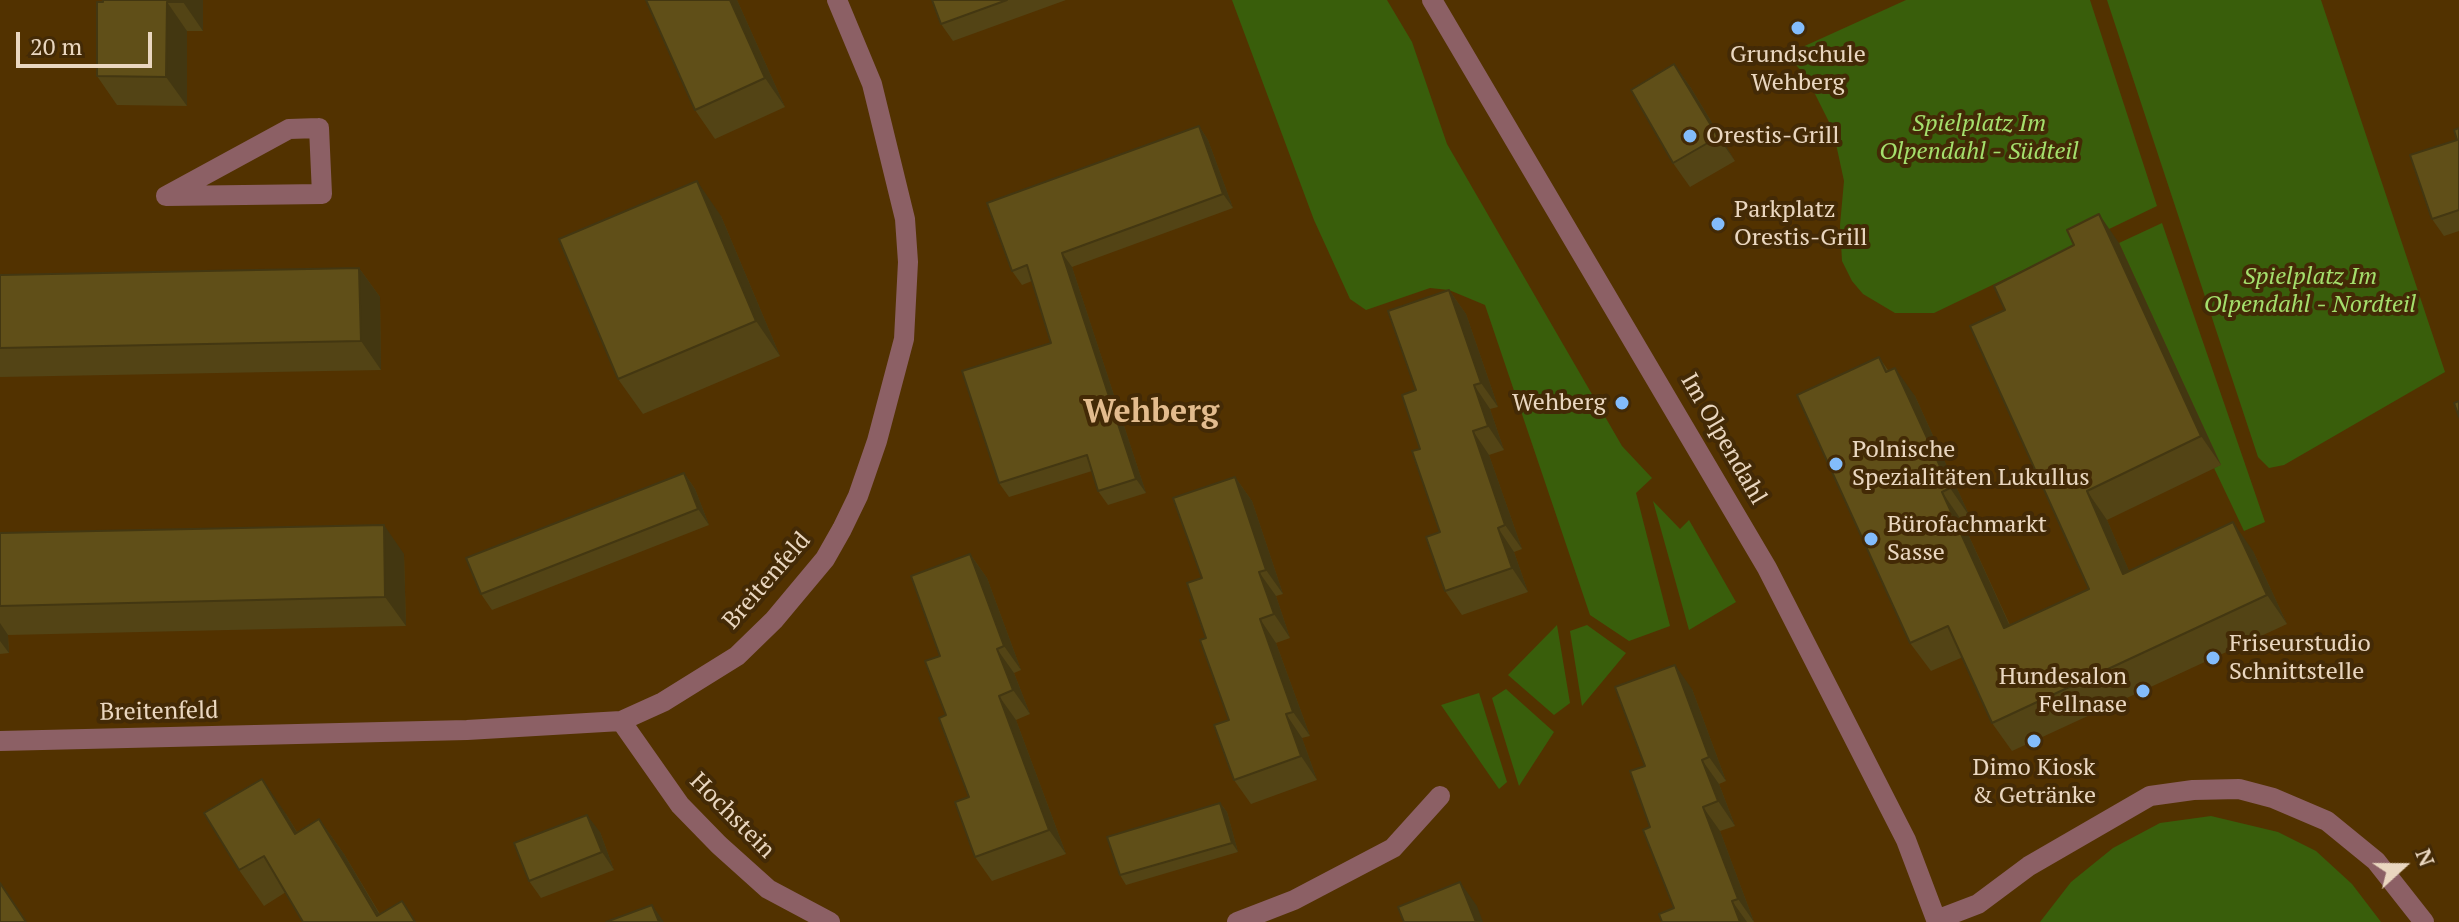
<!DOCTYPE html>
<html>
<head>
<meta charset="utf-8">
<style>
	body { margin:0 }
	#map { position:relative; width:2459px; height:922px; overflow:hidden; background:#523200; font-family:"PT Serif",serif }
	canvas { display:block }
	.north { position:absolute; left:2363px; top:826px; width:80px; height:80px; -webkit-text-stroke:6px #432a06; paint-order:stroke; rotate:69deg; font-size:22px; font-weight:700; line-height:32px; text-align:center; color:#ead7c0 }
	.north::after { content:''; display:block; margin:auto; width:28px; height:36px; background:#ead7c0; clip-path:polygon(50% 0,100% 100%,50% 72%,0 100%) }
	.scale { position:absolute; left:16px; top:32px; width:136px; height:36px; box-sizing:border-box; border:4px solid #ead7c0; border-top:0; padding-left:10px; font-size:24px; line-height:28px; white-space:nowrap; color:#ead7c0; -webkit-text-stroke:6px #432a06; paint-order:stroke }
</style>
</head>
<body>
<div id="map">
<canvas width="2459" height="922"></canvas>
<div class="north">N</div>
<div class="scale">20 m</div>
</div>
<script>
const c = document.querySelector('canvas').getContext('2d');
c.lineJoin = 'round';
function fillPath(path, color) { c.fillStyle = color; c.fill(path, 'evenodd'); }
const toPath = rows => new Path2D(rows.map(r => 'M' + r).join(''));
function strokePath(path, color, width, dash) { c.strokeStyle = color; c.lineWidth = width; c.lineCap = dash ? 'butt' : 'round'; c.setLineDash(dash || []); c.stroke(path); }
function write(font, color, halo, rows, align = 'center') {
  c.font = font + ' "PT Serif",serif'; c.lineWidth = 8; c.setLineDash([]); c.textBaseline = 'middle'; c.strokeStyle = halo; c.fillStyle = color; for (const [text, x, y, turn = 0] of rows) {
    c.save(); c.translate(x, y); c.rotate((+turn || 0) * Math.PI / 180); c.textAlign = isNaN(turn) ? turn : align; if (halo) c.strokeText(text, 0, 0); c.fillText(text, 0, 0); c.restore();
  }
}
fillPath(toPath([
	[1232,0,1387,0,1412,42,1447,144,1622,446,1652,478,1636,493,1670,626,1629,641,1590,615,1485,305,1449,290,1430,288,1366,310,1350,299,1314,220],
	[1906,0,2090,0,2157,206,1934,313,1895,313,1863,294,1852,281,1842,261,1840,225,1844,181,1833,130,1807,78,1787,54],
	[2107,0,2321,0,2445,372,2284,465,2269,468,2258,457],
	[2162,223,2265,522,2244,531,2214,468,2220,465,2119,243],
	[1653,501,1680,529,1689,520,1736,602,1689,630],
	[1557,625,1570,703,1554,715,1508,675],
	[1587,625,1626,653,1582,706,1570,631],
	[1506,689,1554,732,1519,786,1492,698],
	[1479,693,1507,782,1499,789,1441,705],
	[2211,816,2278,832,2316,851,2352,884,2381,922,2040,922,2071,882,2113,848,2160,823]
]), '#395e0b');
strokePath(toPath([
	[1432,0,1767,568,1906,840,1937,922],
	[319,128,322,194,166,196,289,129,319,128],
	[621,721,680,805,719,845,768,889,830,922],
	[0,741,467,730,621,721,663,702,737,656,774,620,825,559,842,529,858,496,877,441,904,339,908,262,905,219,872,84,837,0],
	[1936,920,1978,904,2029,866,2150,796,2193,790,2239,789,2273,798,2327,821,2376,861,2424,922],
	[1237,922,1294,900,1393,848,1440,796]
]), '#8c6065', 20);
fillPath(toPath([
	[203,0,203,31,187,31,187,106,117,105,97,76,103,2],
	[737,0,785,107,715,139,695,110],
	[932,0,1066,0,953,41,941,24],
	[1674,64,1691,88,1735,161,1690,187,1673,163],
	[1199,126,1208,140,1233,208,1072,267,1146,493,1108,505,1098,491,1092,471,1009,497,999,483,1051,343,1032,281,1022,285,1012,271],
	[2459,128,2459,231,2444,236,2432,219,2457,140],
	[721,216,780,356,643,414,618,379],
	[2119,243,2221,465,2107,520,2129,571,2253,551,2287,624,2012,751,1992,723,1963,657,1931,671,1910,643,1879,357,1888,370,1915,396,1970,517,1962,521,2010,625,2089,589,2005,310],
	[359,268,380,297,381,370,0,377,0,275],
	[1449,290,1466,314,1498,407,1490,409,1504,450,1489,455,1522,549,1514,552,1528,592,1462,615,1445,591,1440,532,1420,449,1416,390],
	[684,473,695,489,709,525,492,610,481,594],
	[1235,477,1252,501,1283,594,1276,596,1290,638,1276,643,1310,736,1302,738,1317,780,1251,804,1234,780,1229,720,1206,638],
	[0,533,404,554,406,626,8,635,9,653,0,654],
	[970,554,987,578,1021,670,1014,673,1030,714,1016,720,1066,854,992,881,975,857,969,797,946,715,940,656],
	[1692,689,1726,781,1719,784,1735,826,1720,831,1754,922,1662,922,1674,908,1650,827,1645,766],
	[1220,803,1227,812,1238,852,1126,885,1120,875],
	[286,814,297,832,319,819,344,854,380,914,417,922,303,922,286,892,264,906,239,870],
	[600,832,614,870,541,898,529,881]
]), '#534415');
fillPath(toPath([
	[183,0,203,0,203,31,183,2],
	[730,0,737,0,785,107,765,78],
	[167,2,187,31,187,106,166,77],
	[1674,64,1691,88,1735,161,1718,137],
	[1199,126,1208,140,1233,208,1223,194],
	[697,181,721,216,780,356,756,321],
	[2099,214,2119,243,2221,465,2201,436],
	[1062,253,1072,267,1146,493,1136,479],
	[359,268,380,297,381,370,361,341],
	[1449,290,1466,314,1498,407,1481,383],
	[1895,368,1915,396,1970,517,1950,488],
	[1474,385,1490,409,1504,450,1488,426],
	[1473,431,1489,455,1522,549,1505,525],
	[684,473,695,489,709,525,698,509],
	[1235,477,1252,501,1283,594,1266,570],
	[2087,491,2107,520,2143,603,2123,574],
	[1942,492,1962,521,2024,657,2004,628],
	[2233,522,2253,551,2287,624,2267,595],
	[384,525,404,554,406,626,385,597],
	[1498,528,1514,552,1528,592,1512,568],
	[970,554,987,578,1021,670,1004,646],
	[1259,572,1276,596,1290,638,1274,614],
	[1260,619,1276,643,1310,736,1293,712],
	[0,623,8,635,9,653,0,641],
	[997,649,1014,673,1030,714,1013,690],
	[1675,665,1692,689,1726,781,1709,757],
	[999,696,1016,720,1066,854,1049,830],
	[1286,714,1302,738,1317,780,1301,756],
	[1702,760,1719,784,1735,826,1718,801],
	[262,779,286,814,319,869,295,834],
	[1220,803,1227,812,1238,852,1232,843],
	[1703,807,1720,831,1754,922,1738,899],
	[587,815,600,832,614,870,602,852],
	[319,819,344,854,384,922,382,922],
	[1460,882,1477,906,1483,922,1476,922],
	[1732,901,1747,922,1740,922],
	[652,905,664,922,659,922]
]), '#433711');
const building = toPath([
	[103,0,183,0,183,2,167,2,166,77,97,76,97,2,103,2,103,0],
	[646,0,730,0,765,78,695,110,646,0],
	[932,0,1007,0,941,24,932,0],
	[1674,64,1718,137,1673,163,1631,90,1674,64],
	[1199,126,1223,194,1062,253,1136,479,1098,491,1087,455,999,483,962,371,1051,343,1027,265,1012,271,987,203,1199,126],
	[2459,128,2459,210,2432,219,2410,155,2457,140,2454,130,2459,128],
	[697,181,756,321,618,379,559,239,697,181],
	[2099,214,2201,436,2087,491,2123,574,2233,522,2267,595,1992,723,1948,626,1910,643,1797,395,1879,357,1886,372,1895,368,1950,488,1942,492,2004,628,2089,589,1970,326,2005,310,1994,286,2074,245,2067,230,2099,214],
	[359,268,361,341,0,348,0,275,359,268],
	[1449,290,1481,383,1474,385,1488,426,1473,431,1505,525,1498,528,1512,568,1445,591,1426,537,1440,532,1412,451,1420,449,1402,395,1416,390,1388,311,1449,290],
	[2459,401,2459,417,2454,403,2459,401],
	[684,473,698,509,481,594,466,558,684,473],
	[1235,477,1266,570,1259,572,1274,614,1260,619,1293,712,1286,714,1301,756,1234,780,1214,725,1229,720,1200,640,1206,638,1187,583,1202,578,1173,498,1235,477],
	[384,525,385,597,0,606,0,533,384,525],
	[970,554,1004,646,997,649,1013,690,999,696,1049,830,975,857,955,802,969,797,939,718,946,715,925,661,940,656,911,576,970,554],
	[1675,665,1709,757,1702,760,1718,801,1703,807,1738,899,1732,901,1740,922,1662,922,1659,914,1674,908,1643,830,1650,827,1630,771,1645,766,1615,687,1675,665],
	[262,779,295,834,319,819,377,916,402,901,415,922,303,922,264,856,239,870,204,813,262,779],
	[1220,803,1232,843,1120,875,1107,837,1220,803],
	[587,815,602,852,529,881,514,843,587,815],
	[1460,882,1476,922,1404,922,1398,907,1460,882],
	[0,883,26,922,0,922,0,883],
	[652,905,659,922,606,922,652,905]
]);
fillPath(building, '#604f18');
strokePath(building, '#433711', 2);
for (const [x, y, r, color] of [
	[1798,28,8,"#83bcfb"],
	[1690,136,8,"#83bcfb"],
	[1718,224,8,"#83bcfb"],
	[1622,403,8,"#83bcfb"],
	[1836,464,8,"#83bcfb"],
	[1871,539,8,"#83bcfb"],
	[2213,658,8,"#83bcfb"],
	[2143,691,8,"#83bcfb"],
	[2034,741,8,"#83bcfb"]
]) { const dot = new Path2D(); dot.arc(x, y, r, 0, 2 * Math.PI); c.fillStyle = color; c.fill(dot); strokePath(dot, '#432a06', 3); }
write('24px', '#ead7c0', '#432a06', [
	["Grundschule",1798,55,"center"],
	["Wehberg",1798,83,"center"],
	["Orestis-Grill",1706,136],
	["Parkplatz",1734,210],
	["Orestis-Grill",1734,238],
	["Wehberg",1606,403,"right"],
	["Polnische",1852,450],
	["Spezialitäten Lukullus",1852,478],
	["Bürofachmarkt",1887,525],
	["Sasse",1887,553],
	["Friseurstudio",2229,644],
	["Schnittstelle",2229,672],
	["Hundesalon",2127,677,"right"],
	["Fellnase",2127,705,"right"],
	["Dimo Kiosk",2034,768,"center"],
	["& Getränke",2034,796,"center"]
], 'left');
write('italic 24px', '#a4df6c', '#432a06', [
	["Spielplatz Im",1979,124],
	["Olpendahl - Südteil",1979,152],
	["Spielplatz Im",2310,277],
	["Olpendahl - Nordteil",2310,305]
]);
write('24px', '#ead7c0', '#432a06', [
	["Im Olpendahl",1723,439,60],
	["Breitenfeld",767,581,-49],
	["Breitenfeld",159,712,-1],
	["Hochstein",732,816,45]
]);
write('bold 32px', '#e3bc8e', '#432a06', [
	["Wehberg",1151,413]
]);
</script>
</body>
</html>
